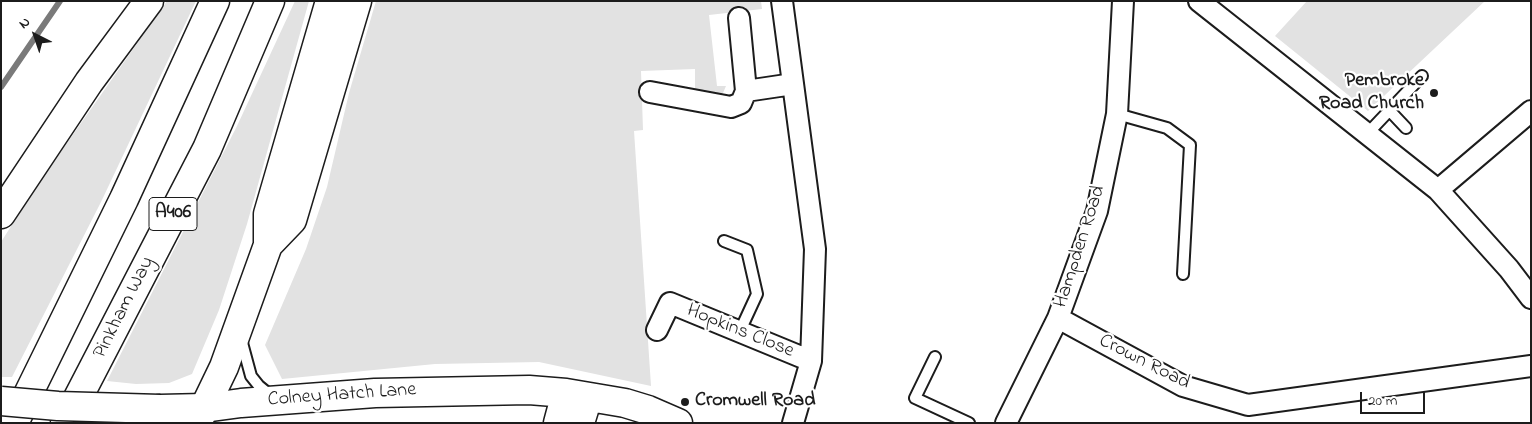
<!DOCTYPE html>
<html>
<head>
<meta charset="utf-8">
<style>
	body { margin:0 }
	#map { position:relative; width:1532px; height:424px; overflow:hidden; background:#fff; font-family:"Indie Flower",sans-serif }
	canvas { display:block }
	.frame { position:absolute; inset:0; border:2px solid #1c1c1c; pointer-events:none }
	.north { position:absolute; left:10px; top:10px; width:50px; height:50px; -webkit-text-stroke:4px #fff; paint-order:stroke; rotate:319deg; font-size:14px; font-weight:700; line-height:20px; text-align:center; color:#1c1c1c }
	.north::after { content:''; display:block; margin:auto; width:18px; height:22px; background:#1c1c1c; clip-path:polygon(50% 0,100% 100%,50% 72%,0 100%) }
	.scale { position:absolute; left:1360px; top:392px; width:65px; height:22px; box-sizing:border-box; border:2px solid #1c1c1c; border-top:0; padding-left:6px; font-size:15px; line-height:18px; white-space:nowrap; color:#1c1c1c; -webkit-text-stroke:4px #fff; paint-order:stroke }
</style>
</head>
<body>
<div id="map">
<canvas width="1532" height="424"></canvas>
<div class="frame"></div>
<div class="north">N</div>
<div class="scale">20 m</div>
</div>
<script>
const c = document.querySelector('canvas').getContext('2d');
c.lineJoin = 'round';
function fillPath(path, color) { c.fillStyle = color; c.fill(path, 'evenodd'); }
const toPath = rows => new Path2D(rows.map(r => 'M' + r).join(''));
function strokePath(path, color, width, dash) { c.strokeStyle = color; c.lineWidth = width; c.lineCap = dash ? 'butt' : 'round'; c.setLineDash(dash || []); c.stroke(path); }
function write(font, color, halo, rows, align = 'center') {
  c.font = font + ' "Indie Flower",sans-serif'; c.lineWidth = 4.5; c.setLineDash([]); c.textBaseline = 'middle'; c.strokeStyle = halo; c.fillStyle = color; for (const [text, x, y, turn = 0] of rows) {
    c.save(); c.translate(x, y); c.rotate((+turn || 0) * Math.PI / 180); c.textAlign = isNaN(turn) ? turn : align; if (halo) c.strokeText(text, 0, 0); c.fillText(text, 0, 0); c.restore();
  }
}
fillPath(toPath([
	[167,1,196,1,101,202,12,377,1,377,1,242,36,187],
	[295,1,309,1,247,224,219,310,192,374,169,383,136,384,107,381,237,126],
	[376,1,761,1,762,9,709,15,717,86,726,86,723,93,715,97,695,90,695,69,641,71,643,130,634,131,651,386,539,362,435,364,282,379,265,345,306,249,327,187,349,93],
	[1307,1,1485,1,1368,111,1275,36]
]), '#e2e2e2');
strokePath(toPath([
	[1,87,60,1]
]), '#7a7a7a', 6);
const lane = toPath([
	[1389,110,1406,128],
	[1117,114,1167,128,1190,145,1183,274],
	[1368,133,1422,76],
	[724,241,747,250,757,294,739,333],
	[241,339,251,376,259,386,270,395],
	[935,357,915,398,969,423]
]);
const street = toPath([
	[782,1,815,249,811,361,793,423],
	[1199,1,1438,190,1509,269,1531,298],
	[739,18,746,91],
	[650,92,731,107,741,103,746,91,793,84],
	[1438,190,1531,111],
	[1058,318,1183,386,1248,405,1531,366],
	[657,330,670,303,811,361],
	[1006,423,1058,318,1097,211,1117,114,1123,1]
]);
const secondary = toPath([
	[160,409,204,408,241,403,375,393,529,390,566,393,625,403,648,410,678,423],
	[558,423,566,393],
	[580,423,588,397]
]);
const highway = toPath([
	[1,214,89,82,149,1],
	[268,245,292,220,357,1],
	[14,423,124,199,215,1],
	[65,423,207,149,270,1],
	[197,423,224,367,268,245,268,214,330,1]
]);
strokePath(lane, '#1c1c1c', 14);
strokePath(street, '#1c1c1c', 24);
strokePath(secondary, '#1c1c1c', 31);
strokePath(highway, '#1c1c1c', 31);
strokePath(lane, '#fff', 10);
strokePath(street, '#fff', 20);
strokePath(secondary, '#fff', 28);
strokePath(highway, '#fff', 28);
const secondaryBridge = toPath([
	[1,401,58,406,160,409]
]);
strokePath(secondaryBridge, '#1c1c1c', 31, []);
strokePath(secondaryBridge, '#fff', 28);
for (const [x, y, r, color] of [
	[1434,93,5,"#1c1c1c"],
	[685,402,5,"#1c1c1c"]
]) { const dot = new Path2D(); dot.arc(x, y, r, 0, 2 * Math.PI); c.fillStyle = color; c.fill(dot); strokePath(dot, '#fff', 2); }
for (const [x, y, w] of [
	[173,214,48]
]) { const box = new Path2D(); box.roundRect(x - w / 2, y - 16.5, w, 33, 4); c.fillStyle = '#fff'; c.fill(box); strokePath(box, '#1c1c1c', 1); }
write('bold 19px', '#1c1c1c', null, [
	["A406",173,214]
]);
write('bold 20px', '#1c1c1c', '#fff', [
	["Pembroke",1424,82],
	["Road Church",1424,105],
	["Cromwell Road",695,402,"left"]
], 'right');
write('20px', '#1c1c1c', '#fff', [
	["Hampden Road",1081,247,-72],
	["Pinkham Way",125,308,-63],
	["Hopkins Close",740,332,22],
	["Crown Road",1144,363,27],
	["Colney Hatch Lane",342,396,-4]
]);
</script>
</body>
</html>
